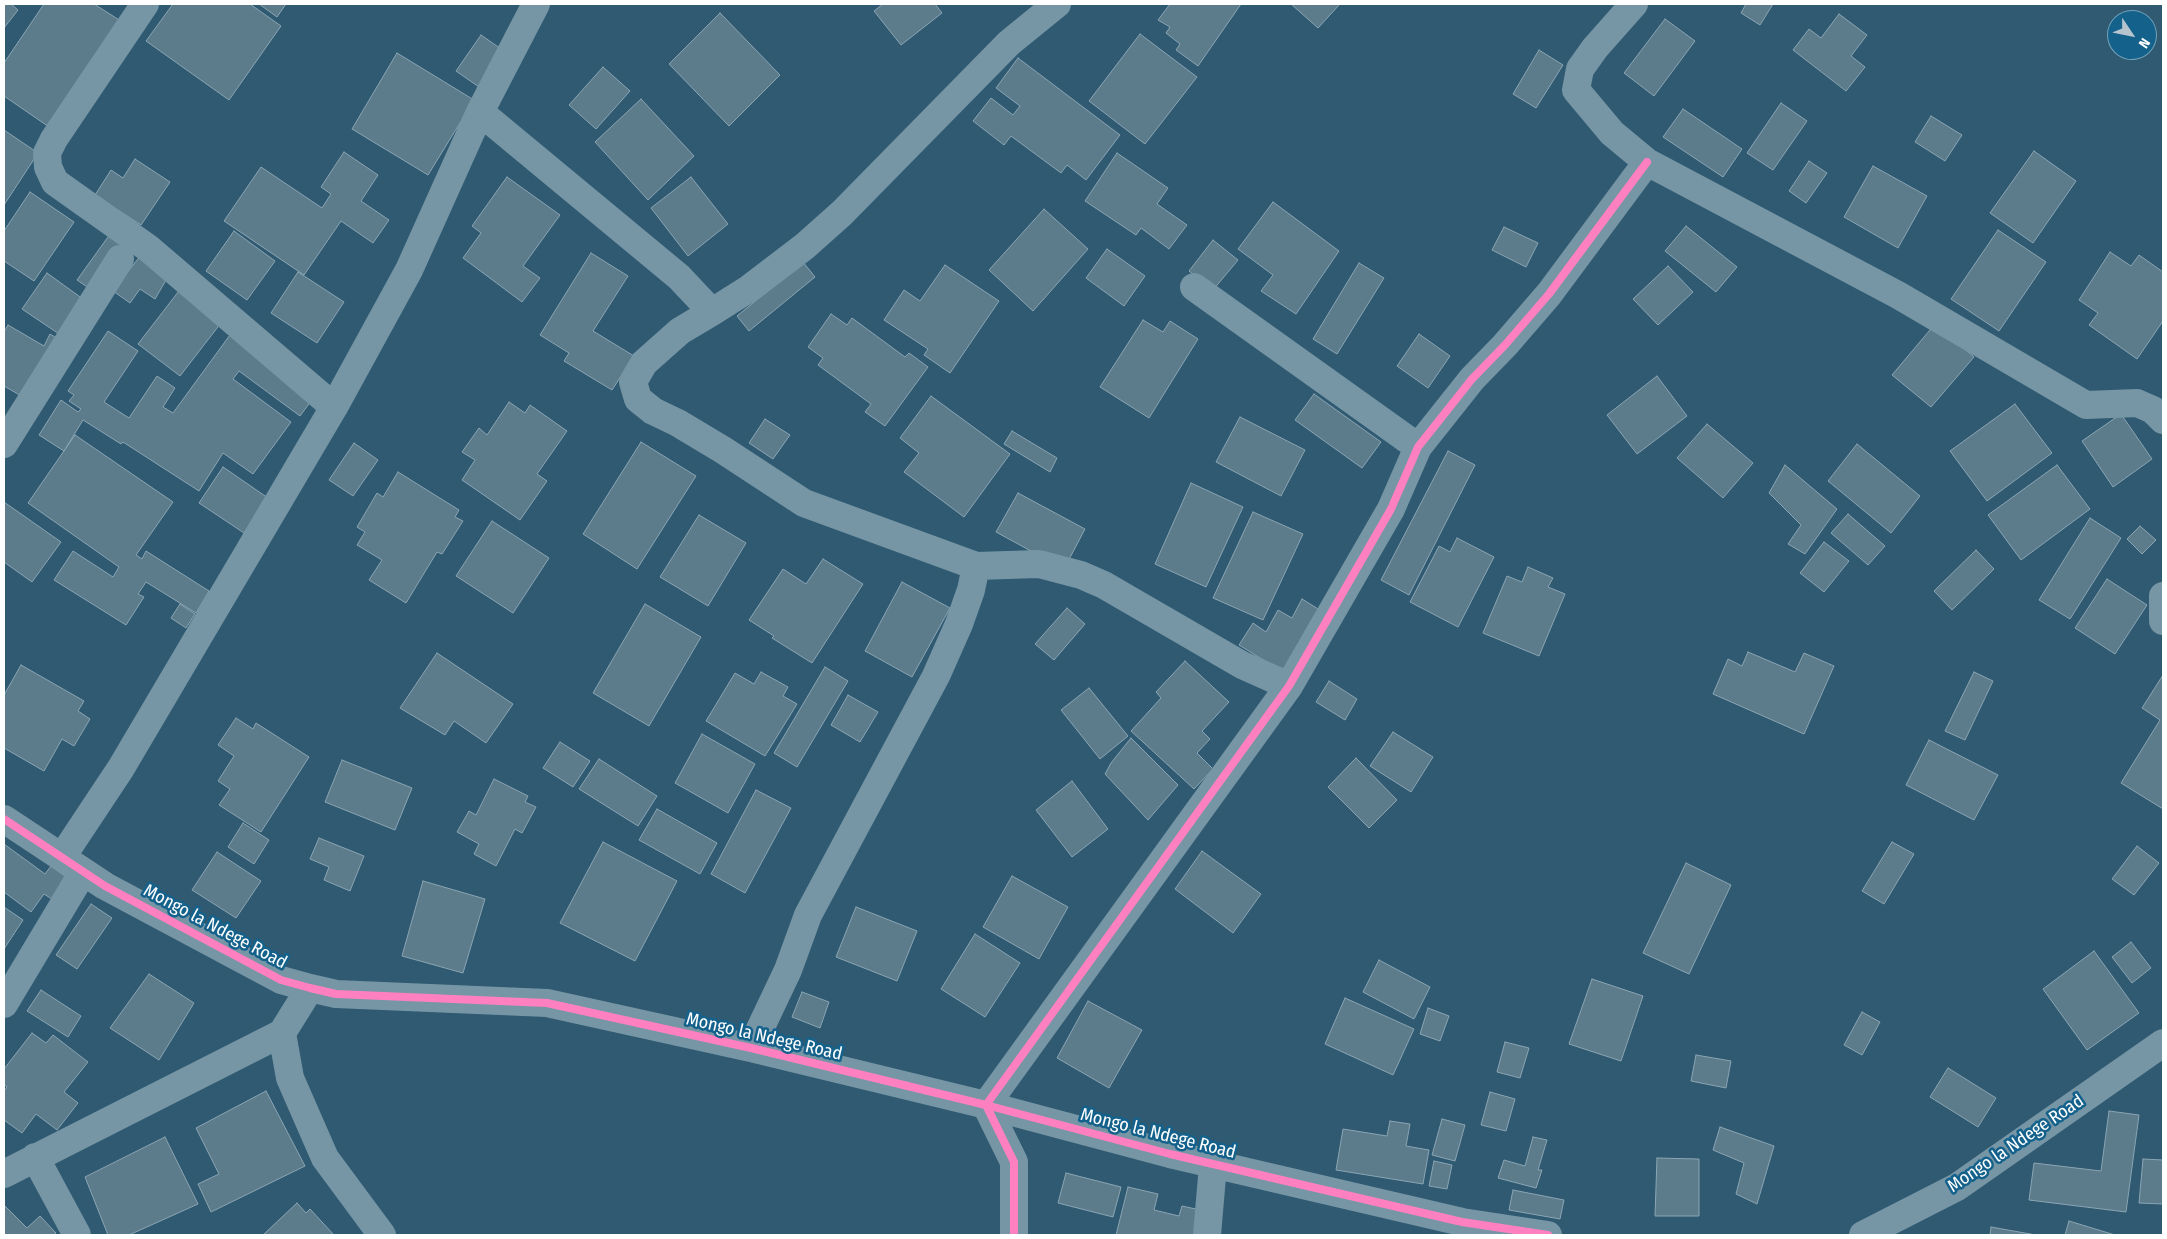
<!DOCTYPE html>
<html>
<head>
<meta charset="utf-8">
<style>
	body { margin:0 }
	#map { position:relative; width:2167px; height:1239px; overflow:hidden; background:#2f5a71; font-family:"Fira Sans Condensed",sans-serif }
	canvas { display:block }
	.frame { position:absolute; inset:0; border:5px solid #fff; pointer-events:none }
	.north { position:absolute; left:2107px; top:10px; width:50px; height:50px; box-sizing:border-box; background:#14628c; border:1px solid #72a1ba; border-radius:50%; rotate:124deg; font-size:14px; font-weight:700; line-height:20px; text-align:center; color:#fff }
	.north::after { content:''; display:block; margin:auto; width:18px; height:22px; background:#b6c5cd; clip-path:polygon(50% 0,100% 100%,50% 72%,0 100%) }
</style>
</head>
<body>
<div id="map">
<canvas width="2167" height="1239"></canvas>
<div class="frame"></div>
<div class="north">N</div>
</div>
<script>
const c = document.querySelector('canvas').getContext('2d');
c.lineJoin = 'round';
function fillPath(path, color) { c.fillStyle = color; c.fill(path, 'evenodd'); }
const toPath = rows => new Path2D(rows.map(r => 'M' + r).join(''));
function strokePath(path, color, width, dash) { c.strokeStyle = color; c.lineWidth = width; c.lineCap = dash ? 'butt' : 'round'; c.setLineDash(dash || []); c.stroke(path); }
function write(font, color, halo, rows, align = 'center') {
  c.font = font + ' "Fira Sans Condensed",sans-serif'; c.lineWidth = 5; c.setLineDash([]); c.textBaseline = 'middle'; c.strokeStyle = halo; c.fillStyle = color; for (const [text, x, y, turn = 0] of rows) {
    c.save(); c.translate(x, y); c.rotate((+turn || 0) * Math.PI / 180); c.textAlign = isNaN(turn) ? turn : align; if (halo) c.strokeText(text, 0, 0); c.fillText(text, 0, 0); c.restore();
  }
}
const building = toPath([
	[4,4,11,4,18,10,4,28,4,4],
	[44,4,94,4,124,23,52,129,4,96,4,63,44,4],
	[173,4,250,4,281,26,229,100,146,41,173,4],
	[259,4,286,4,277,17,259,4],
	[883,4,935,4,942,13,901,45,874,11,883,4],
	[1170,4,1241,4,1198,66,1176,50,1180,44,1166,33,1170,27,1158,20,1170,4],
	[1291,4,1340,4,1318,28,1291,4],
	[1746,4,1773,4,1760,25,1741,13,1746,4],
	[720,13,780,75,729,126,669,64,720,13],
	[1839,14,1867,35,1851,56,1865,67,1846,91,1793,50,1809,29,1821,38,1839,14],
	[1665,19,1695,41,1654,96,1624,73,1665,19],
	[1140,34,1197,77,1145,144,1089,101,1140,34],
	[481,35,504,51,479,87,456,71,481,35],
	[1539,50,1563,65,1536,108,1513,94,1539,50],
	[397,53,474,100,428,175,352,129,397,53],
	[1018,58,1120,135,1086,180,1067,165,1061,173,1011,136,1004,145,973,121,991,98,1013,115,1020,106,996,88,1018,58],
	[603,67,630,91,596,129,569,105,603,67],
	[641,99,694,156,648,200,595,142,641,99],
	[1781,103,1807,121,1773,170,1747,153,1781,103],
	[1683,109,1742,149,1723,177,1663,137,1683,109],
	[1931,116,1962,135,1945,161,1915,142,1931,116],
	[4,130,38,153,4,205,4,130],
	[2034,151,2076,181,2033,243,1990,213,2034,151],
	[344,152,378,175,361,201,389,220,373,243,341,221,304,275,224,221,261,167,322,208,331,194,321,187,344,152],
	[1117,153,1168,188,1157,204,1187,225,1169,249,1141,228,1136,235,1085,201,1117,153],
	[135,159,170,182,141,225,95,195,111,170,123,178,135,159],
	[1809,161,1827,173,1806,203,1789,191,1809,161],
	[1873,166,1927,196,1898,248,1844,217,1873,166],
	[507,177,560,215,523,266,540,278,522,302,463,258,481,233,472,226,507,177],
	[691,177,728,224,688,256,651,208,691,177],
	[30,192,74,222,34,281,4,261,4,231,30,192],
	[1273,202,1339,251,1296,314,1261,291,1273,275,1238,249,1273,202],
	[1044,209,1088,249,1033,311,989,270,1044,209],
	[1686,226,1737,267,1716,292,1665,251,1686,226],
	[1504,227,1538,243,1526,267,1492,250,1504,227],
	[113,230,137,247,102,297,77,280,113,230],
	[1998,230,2046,262,1999,331,1951,299,1998,230],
	[234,231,275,261,247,300,206,271,234,231],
	[1213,240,1238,260,1213,290,1189,271,1213,240],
	[1107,249,1145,276,1124,306,1086,278,1107,249],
	[2110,252,2131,266,2139,255,2163,272,2163,321,2137,359,2089,325,2098,313,2079,300,2110,252],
	[591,253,628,276,593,331,634,356,612,390,564,361,569,353,540,335,591,253],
	[141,255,169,275,155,299,140,289,130,303,113,291,141,255],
	[803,262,815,277,749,331,737,316,803,262],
	[1359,263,1384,278,1337,354,1313,339,1359,263],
	[945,265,999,301,950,373,924,355,928,349,884,320,904,290,920,301,945,265],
	[1668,266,1693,292,1658,325,1633,299,1668,266],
	[298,272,344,302,317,343,271,313,298,272],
	[47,273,83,299,59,334,22,309,47,273],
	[182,287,224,319,180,376,138,344,182,287],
	[831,314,847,325,852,318,905,357,909,353,928,367,885,426,865,412,871,404,818,365,823,358,808,347,831,314],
	[1143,320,1163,332,1170,321,1198,339,1149,418,1100,387,1143,320],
	[238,324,322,386,300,416,239,371,233,379,291,422,253,474,223,453,199,491,123,442,121,444,83,420,64,451,39,435,61,400,78,412,81,409,69,401,74,395,68,391,108,331,138,351,104,402,129,418,157,376,175,388,163,407,173,413,238,324],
	[1935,324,1974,357,1931,407,1892,375,1935,324],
	[8,325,44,346,50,334,71,347,23,397,4,386,4,332,8,325],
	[1419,334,1450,356,1428,388,1397,366,1419,334],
	[1657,376,1687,416,1637,454,1607,415,1657,376],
	[1314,394,1381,442,1362,468,1295,420,1314,394],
	[931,396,1010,454,964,517,904,472,919,453,900,438,931,396],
	[509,402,525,413,530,405,567,431,537,474,547,481,520,520,462,480,475,460,462,452,479,428,487,435,509,402],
	[2015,404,2052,453,1987,501,1950,451,2015,404],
	[2121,414,2152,459,2113,487,2082,441,2121,414],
	[1240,417,1305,450,1281,496,1216,462,1240,417],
	[765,419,790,435,773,459,749,443,765,419],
	[1707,424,1753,463,1723,498,1677,458,1707,424],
	[1012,431,1057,458,1050,472,1004,444,1012,431],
	[75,435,173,502,136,555,142,559,146,551,209,591,196,613,146,582,138,594,144,597,126,625,54,580,73,551,113,577,119,567,28,503,75,435],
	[641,442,696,476,637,569,583,534,641,442],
	[354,443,378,460,353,496,329,480,354,443],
	[1857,444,1920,496,1891,533,1828,481,1857,444],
	[1448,451,1475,465,1409,595,1381,580,1448,451],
	[1785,465,1837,509,1805,554,1788,544,1801,525,1769,493,1785,465],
	[2057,465,2090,509,2021,560,1988,515,2057,465],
	[223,467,268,498,244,533,199,503,223,467],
	[398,472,459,510,455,517,463,521,442,554,437,552,406,603,369,580,382,560,357,545,365,532,357,527,377,493,383,497,398,472],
	[1191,483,1243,507,1206,587,1155,564,1191,483],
	[1018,493,1085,529,1064,569,996,532,1018,493],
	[4,502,61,542,32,582,4,562,4,502],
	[1253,512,1303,534,1263,620,1213,598,1253,512],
	[1848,514,1885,546,1868,565,1831,533,1848,514],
	[699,515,746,543,708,606,660,577,699,515],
	[2090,518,2121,538,2070,619,2039,600,2090,518],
	[492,521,549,558,513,613,456,576,492,521],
	[2140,526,2156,540,2142,554,2127,539,2140,526],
	[1457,538,1494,557,1458,627,1410,602,1439,546,1450,552,1457,538],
	[1824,542,1849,561,1824,592,1800,573,1824,542],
	[1976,550,1994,569,1952,610,1934,591,1976,550],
	[823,559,863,584,812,663,772,638,774,636,749,620,783,569,806,584,823,559],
	[1528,567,1553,578,1548,587,1565,594,1539,656,1483,633,1507,576,1522,582,1528,567],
	[2107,579,2147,605,2115,654,2075,628,2107,579],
	[902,582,950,608,912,677,865,651,902,582],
	[1302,599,1323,612,1286,674,1239,645,1253,623,1266,632,1278,610,1292,618,1302,599],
	[180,604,195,614,186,628,171,618,180,604],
	[645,604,701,637,649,726,593,693,645,604],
	[1067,608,1085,624,1054,660,1035,644,1067,608],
	[1748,652,1795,672,1804,653,1834,666,1804,734,1713,694,1728,659,1742,666,1748,652],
	[437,653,513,704,486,743,454,721,445,735,400,708,437,653],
	[1185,661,1229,702,1202,731,1210,739,1197,753,1213,769,1194,789,1131,731,1161,698,1156,692,1185,661],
	[21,665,84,701,78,711,90,719,74,746,62,739,44,771,4,748,4,695,21,665],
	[825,667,848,681,797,767,774,753,825,667],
	[761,672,788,687,783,696,797,704,765,756,706,721,735,673,754,684,761,672],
	[1974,672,1993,681,1965,740,1945,731,1974,672],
	[2163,675,2163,809,2121,783,2160,720,2142,708,2163,675],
	[1329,681,1357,699,1345,720,1316,702,1329,681],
	[1089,688,1128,736,1100,759,1061,710,1089,688],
	[848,695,878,712,860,742,831,725,848,695],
	[236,718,253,729,256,723,309,757,261,832,219,805,230,789,218,781,234,756,218,745,236,718],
	[1393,732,1433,757,1411,792,1370,766,1393,732],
	[702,734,755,764,728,813,675,783,702,734],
	[1131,738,1178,785,1148,820,1105,774,1111,763,1131,738],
	[1929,740,1998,775,1974,820,1906,785,1929,740],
	[560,742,590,761,573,787,543,768,560,742],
	[1356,758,1397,800,1369,828,1328,787,1356,758],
	[599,759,657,796,638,826,579,789,599,759],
	[342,760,412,788,395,830,325,802,342,760],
	[494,779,528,796,525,802,536,807,522,833,515,829,496,866,474,854,479,844,457,832,469,811,476,815,494,779],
	[1072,781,1108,829,1072,857,1036,810,1072,781],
	[756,790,791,808,745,893,711,874,756,790],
	[657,809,717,843,700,874,639,840,657,809],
	[243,823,269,840,254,864,228,847,243,823],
	[319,838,364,856,350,891,324,880,329,867,310,859,319,838],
	[603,842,677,881,635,961,560,923,603,842],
	[1892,842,1914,854,1884,904,1862,891,1892,842],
	[4,844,45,874,51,866,73,882,58,903,44,894,31,912,4,892,4,844],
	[2137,846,2159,863,2134,895,2112,879,2137,846],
	[1202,851,1261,894,1233,933,1175,889,1202,851],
	[217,852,261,881,236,918,192,890,217,852],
	[1686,863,1731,885,1689,974,1643,953,1686,863],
	[1012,876,1068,907,1039,959,983,927,1012,876],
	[423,881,485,899,463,973,402,956,423,881],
	[91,904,112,918,77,969,56,955,91,904],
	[4,907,23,920,4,949,4,907],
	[856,907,917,931,897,981,836,957,856,907],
	[975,934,1020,963,985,1017,941,989,975,934],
	[2131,942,2151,968,2132,983,2112,957,2131,942],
	[2094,951,2139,1013,2087,1050,2043,989,2094,951],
	[1379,960,1430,987,1414,1019,1363,992,1379,960],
	[149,974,194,1003,159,1060,110,1028,149,974],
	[1592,979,1643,996,1621,1061,1569,1044,1592,979],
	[41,990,81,1016,68,1037,27,1011,41,990],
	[802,992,829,1002,820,1028,792,1017,802,992],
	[1345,998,1414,1029,1393,1075,1325,1044,1345,998],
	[1088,1001,1142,1030,1109,1088,1057,1058,1088,1001],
	[1428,1008,1449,1016,1440,1041,1420,1034,1428,1008],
	[1862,1012,1880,1022,1862,1055,1844,1045,1862,1012],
	[32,1033,46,1043,53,1035,88,1062,64,1092,78,1103,57,1130,36,1114,22,1133,4,1120,4,1091,7,1087,4,1084,4,1069,32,1033],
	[1505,1042,1529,1048,1520,1078,1497,1072,1505,1042],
	[1696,1055,1731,1061,1726,1088,1691,1081,1696,1055],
	[1948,1068,1996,1098,1978,1127,1930,1097,1948,1068],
	[266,1091,305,1166,211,1212,198,1184,219,1174,196,1128,266,1091],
	[1490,1092,1515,1099,1506,1131,1481,1125,1490,1092],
	[2109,1111,2139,1115,2126,1212,2029,1200,2034,1163,2101,1171,2109,1111],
	[1442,1119,1465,1125,1455,1161,1432,1155,1442,1119],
	[1390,1121,1410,1124,1406,1146,1429,1150,1423,1184,1336,1170,1343,1129,1387,1136,1390,1121],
	[1720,1127,1774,1146,1757,1204,1736,1194,1744,1163,1713,1150,1720,1127],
	[165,1137,198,1204,129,1235,108,1235,85,1177,165,1137],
	[1533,1137,1547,1140,1538,1170,1542,1170,1536,1188,1498,1178,1504,1160,1525,1166,1533,1137],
	[1657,1158,1699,1159,1699,1216,1655,1216,1657,1158],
	[2143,1159,2163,1160,2163,1204,2139,1203,2143,1159],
	[1434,1161,1452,1165,1447,1189,1429,1186,1434,1161],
	[1066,1173,1121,1187,1113,1217,1058,1203,1066,1173],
	[1128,1187,1158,1194,1154,1210,1179,1216,1182,1206,1205,1211,1199,1235,1116,1235,1128,1187],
	[1513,1190,1564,1200,1560,1219,1509,1210,1513,1190],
	[297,1203,306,1213,310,1209,334,1235,263,1235,297,1203],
	[4,1205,27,1228,40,1216,56,1233,53,1235,4,1235,4,1205],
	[2069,1221,2115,1235,2065,1235,2069,1221],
	[1991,1227,2036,1235,1990,1235,1991,1227]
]);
fillPath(building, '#5c7c8c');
strokePath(building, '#8ba5b3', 1);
strokePath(toPath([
	[145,4,54,139,47,153,48,167,55,182,148,248,334,407],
	[1634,4,1595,48,1580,69,1576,90,1612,133,1647,162,1898,295,2086,405,2137,403,2153,410,2163,420],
	[480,112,679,277,712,312,750,288,805,246,842,213,1009,43,1057,4],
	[1194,287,1418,447],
	[712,312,680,331,644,363,633,382,638,399,653,411,678,423,723,450,804,503,976,566,1039,564,1081,575,1104,585,1242,665,1289,686],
	[4,444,120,259],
	[2163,596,2163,621],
	[4,819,105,886,281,980,310,988,336,994,547,1003,751,1048,986,1105,1170,1154,1462,1222,1548,1235],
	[62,857,121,768,334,407,409,270,480,112,536,4],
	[4,1004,83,872],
	[282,1033,290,1078,325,1158,382,1235],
	[751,1048,788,970,808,915,936,676,959,624,971,590,976,566],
	[35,1157,77,1235],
	[4,1174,282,1033,310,988],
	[1014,1235,1014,1162,986,1105,1289,686,1391,509,1418,447,1472,379,1505,345,1549,294,1647,162],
	[1207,1235,1213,1165],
	[1863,1235,1957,1187,2163,1043]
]), '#7696a5', 28);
strokePath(toPath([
	[4,819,105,886,281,980,310,988,336,994,547,1003,751,1048,986,1105,1170,1154,1462,1222,1548,1235],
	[1014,1235,1014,1162,986,1105,1289,686,1391,509,1418,447,1472,379,1505,345,1549,294,1647,162]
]), '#ff80c0', 8);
write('18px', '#fff', '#14628c', [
	["Mongo la Ndege Road",215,927,28],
	["Mongo la Ndege Road",764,1037,13],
	["Mongo la Ndege Road",1158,1134,14],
	["Mongo la Ndege Road",2016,1144,-34]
]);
</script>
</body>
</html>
